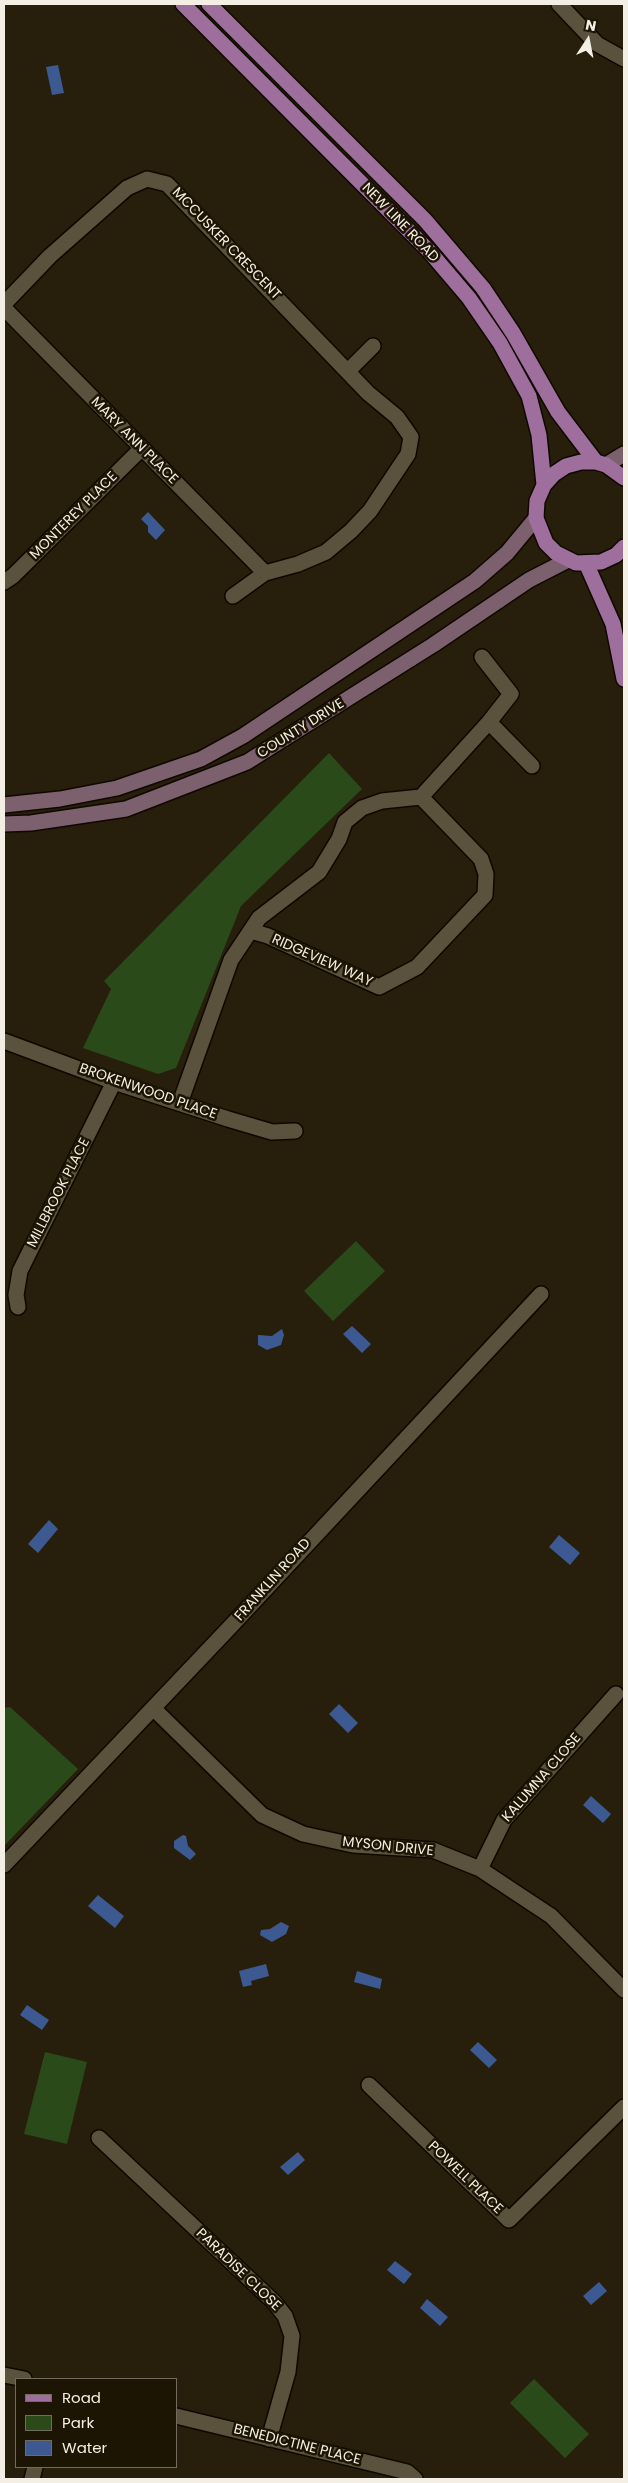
<!DOCTYPE html>
<html>
<head>
<meta charset="utf-8">
<style>
	body { margin:0 }
	#map { position:relative; width:628px; height:2483px; overflow:hidden; background:#271f0c; font-family:Poppins,sans-serif }
	canvas { display:block }
	.frame { position:absolute; inset:0; border:5px solid #f4efe4; pointer-events:none }
	.legend { position:absolute; left:15px; top:2378px; width:162px; height:90px; box-sizing:border-box; background:#1d1504; border:1px solid #736c5e; margin:0; padding:6px 9px; list-style:none; font-size:15px; color:#f4efe4 }
	.legend li { display:flex; align-items:center; gap:10px; height:25px }
	.legend b { width:25px; border:1px solid #736c5e }
	.north { position:absolute; left:563px; top:15px; width:50px; height:50px; -webkit-text-stroke:4px #1d1504; paint-order:stroke; rotate:11deg; font-size:14px; font-weight:700; line-height:20px; text-align:center; color:#f4efe4 }
	.north::after { content:''; display:block; margin:auto; width:18px; height:22px; background:#f4efe4; clip-path:polygon(50% 0,100% 100%,50% 72%,0 100%) }
</style>
</head>
<body>
<div id="map">
<canvas width="628" height="2483"></canvas>
<div class="frame"></div>
<ul class="legend">
<li><b style="height:6px;background:#9e6e9d"></b>Road</li>
<li><b style="height:14px;background:#2b4a1a"></b>Park</li>
<li><b style="height:14px;background:#3c5a91"></b>Water</li>
</ul>
<div class="north">N</div>
</div>
<script>
const c = document.querySelector('canvas').getContext('2d');
c.lineJoin = 'round';
function fillPath(path, color) { c.fillStyle = color; c.fill(path, 'evenodd'); }
const toPath = rows => new Path2D(rows.map(r => 'M' + r).join(''));
function strokePath(path, color, width, dash) { c.strokeStyle = color; c.lineWidth = width; c.lineCap = dash ? 'butt' : 'round'; c.setLineDash(dash || []); c.stroke(path); }
function write(font, color, halo, rows, align = 'center') {
  c.font = font + ' Poppins,sans-serif'; c.lineWidth = 5; c.setLineDash([]); c.textBaseline = 'middle'; c.strokeStyle = halo; c.fillStyle = color; for (const [text, x, y, turn = 0] of rows) {
    c.save(); c.translate(x, y); c.rotate((+turn || 0) * Math.PI / 180); c.textAlign = isNaN(turn) ? turn : align; if (halo) c.strokeText(text, 0, 0); c.fillText(text, 0, 0); c.restore();
  }
}
fillPath(toPath([
	[329,753,362,789,241,906,176,1068,158,1074,83,1048,111,989,104,981],
	[356,1241,385,1271,333,1321,304,1291],
	[10,1707,78,1769,4,1846,4,1708],
	[45,2052,87,2062,67,2144,24,2134],
	[534,2379,589,2434,565,2458,510,2403]
]), '#2b4a1a');
fillPath(toPath([
	[58,65,64,93,52,95,46,67],
	[148,512,165,530,156,540,148,532,148,526,141,519],
	[352,1326,371,1344,362,1353,343,1334],
	[282,1329,284,1335,281,1345,267,1350,258,1345,258,1335,272,1336],
	[49,1520,58,1529,38,1553,28,1544],
	[559,1535,580,1553,570,1565,549,1547],
	[339,1704,358,1723,348,1733,329,1714],
	[591,1796,611,1814,603,1823,583,1805],
	[183,1835,186,1836,188,1846,196,1854,190,1860,174,1848,174,1841],
	[98,1895,124,1916,115,1928,88,1906],
	[281,1922,289,1926,286,1934,272,1942,260,1935,261,1930,270,1929],
	[266,1964,269,1976,251,1981,252,1985,243,1987,239,1971],
	[357,1971,382,1979,380,1989,354,1982],
	[27,2005,49,2020,42,2030,20,2015],
	[478,2042,497,2060,489,2068,470,2050],
	[298,2152,305,2160,288,2175,280,2167],
	[395,2261,412,2274,404,2284,387,2270],
	[599,2282,607,2291,591,2305,583,2296],
	[427,2299,448,2317,440,2326,420,2308]
]), '#3c5a91');
const street = toPath([
	[559,4,597,44,624,59],
	[4,304,50,256,127,188,147,179,167,184,368,393,397,417,411,437,408,454,370,511,351,531,326,552,298,564,265,573,233,596],
	[4,308,265,573],
	[348,371,373,346],
	[4,582,13,576,142,448],
	[482,657,511,694,489,722],
	[421,797,489,722,532,766],
	[251,931,268,936,379,987,417,967,485,895,486,874,481,859,421,797],
	[4,1041,114,1082,228,1119,272,1132,295,1131],
	[180,1103,231,960,259,918,319,872,339,839,345,822,362,808,382,801,421,797],
	[18,1307,16,1295,20,1271,114,1082],
	[153,1708,262,1815,303,1834,353,1845,433,1850,480,1869,551,1916,624,1990],
	[4,1865,231,1626,541,1294],
	[480,1869,504,1820,616,1694],
	[369,2085,509,2220,624,2107],
	[99,2138,274,2302,285,2316,292,2336,288,2372,269,2439],
	[4,2375,24,2379],
	[176,2416,407,2472,415,2479],
	[32,2479,35,2467]
]);
const secondary = toPath([
	[606,465,624,454],
	[4,805,60,799,117,788,201,759,243,736,475,581,507,553,536,518],
	[4,824,31,823,126,809,247,762,433,645,529,580,568,560]
]);
const primary = toPath([
	[183,4,429,251,469,298,500,343,529,396,539,435,544,485],
	[209,4,425,220,483,288,513,333,558,412,596,462],
	[624,478,606,465,596,462,581,462,566,466,554,474,544,485,537,501,536,518,546,543,556,553,576,563,601,562,616,555,624,547],
	[586,563,613,624,624,679]
]);
strokePath(street, '#0f0800', 18);
strokePath(secondary, '#0f0800', 18);
strokePath(primary, '#0f0800', 18);
strokePath(street, '#5b523e', 15);
strokePath(secondary, '#7d606e', 15);
strokePath(primary, '#9e6e9d', 15);
write('14px', '#f4efe4', '#1d1504', [
	["NEW LINE ROAD",400,223,46],
	["MCCUSKER CRESCENT",226,244,46],
	["MARY ANN PLACE",134,441,45],
	["MONTEREY PLACE",74,516,-45],
	["COUNTY DRIVE",301,729,-32],
	["RIDGEVIEW WAY",322,961,24],
	["BROKENWOOD PLACE",148,1092,19],
	["MILLBROOK PLACE",59,1193,-63],
	["FRANKLIN ROAD",273,1580,-48],
	["KALUMNA CLOSE",542,1778,-49],
	["MYSON DRIVE",388,1847,6],
	["POWELL PLACE",465,2178,44],
	["PARADISE CLOSE",238,2270,44],
	["BENEDICTINE PLACE",297,2445,14]
]);
</script>
</body>
</html>
